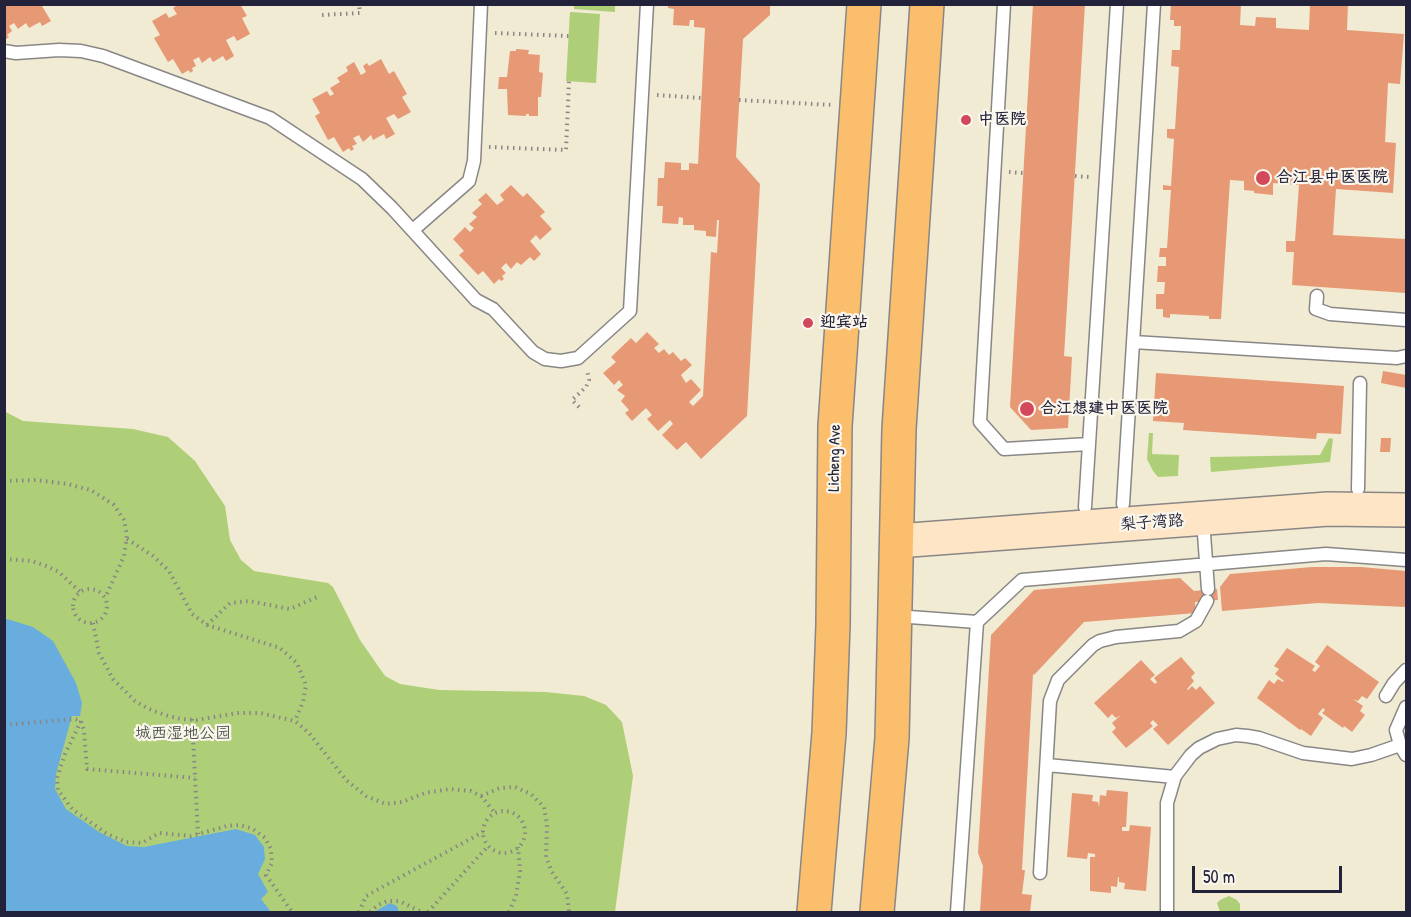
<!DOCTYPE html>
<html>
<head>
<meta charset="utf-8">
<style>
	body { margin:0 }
	#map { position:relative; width:1411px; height:917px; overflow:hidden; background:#f0ebd2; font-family:"Patrick Hand",sans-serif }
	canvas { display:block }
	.frame { position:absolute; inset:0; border:6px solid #22223b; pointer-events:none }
	.scale { position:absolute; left:1192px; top:866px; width:150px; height:27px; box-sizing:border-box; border:3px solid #22223b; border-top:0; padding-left:8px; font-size:18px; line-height:21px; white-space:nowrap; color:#22223b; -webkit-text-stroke:4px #fbf7ec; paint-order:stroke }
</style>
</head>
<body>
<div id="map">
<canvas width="1411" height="917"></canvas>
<div class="frame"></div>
<div class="scale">50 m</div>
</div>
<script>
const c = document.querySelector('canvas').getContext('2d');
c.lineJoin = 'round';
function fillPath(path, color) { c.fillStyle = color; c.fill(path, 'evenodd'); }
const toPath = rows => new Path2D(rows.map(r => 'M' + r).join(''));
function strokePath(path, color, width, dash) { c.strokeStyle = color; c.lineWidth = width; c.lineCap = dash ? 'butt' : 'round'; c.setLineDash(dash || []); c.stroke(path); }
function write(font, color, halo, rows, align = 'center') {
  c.font = font + ' "Patrick Hand","LXGW WenKai TC",sans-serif'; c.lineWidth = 4.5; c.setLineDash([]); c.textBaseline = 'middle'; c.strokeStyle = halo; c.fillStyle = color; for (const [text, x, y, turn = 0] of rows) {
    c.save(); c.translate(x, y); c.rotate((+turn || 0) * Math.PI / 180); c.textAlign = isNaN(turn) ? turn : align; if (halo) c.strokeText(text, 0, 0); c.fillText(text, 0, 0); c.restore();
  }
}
fillPath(toPath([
	[574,5,615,5,615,12,574,9],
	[570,12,600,14,596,83,566,81],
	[4,411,23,421,133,429,168,437,195,461,225,506,230,540,241,560,254,571,328,583,333,587,360,640,385,676,400,684,439,690,545,692,584,696,606,705,622,722,633,776,615,912,5,912],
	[1149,433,1153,433,1152,454,1179,455,1178,476,1158,477,1153,471,1147,459],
	[1329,438,1333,439,1330,462,1211,472,1210,457,1320,455],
	[1229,896,1237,900,1240,904,1240,912,1220,912,1217,903,1220,900]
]), '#aecf77');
fillPath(toPath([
	[7,619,33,627,53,641,76,683,82,703,80,716,72,716,56,774,55,789,66,809,99,832,127,846,144,847,236,829,255,835,264,847,265,859,258,874,268,892,261,899,271,912,5,912,4,620],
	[390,903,397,906,399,912,374,912]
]), '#69acde');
fillPath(toPath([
	[4,4,44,4,42,6,51,21,42,26,40,22,29,28,26,23,18,29,14,23,9,26,12,31,7,35,9,37,6,39],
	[179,4,240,4,247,16,242,18,250,34,237,41,234,36,226,40,234,56,226,61,223,56,213,62,210,57,202,63,199,57,193,60,196,66,192,68,193,71,190,73,189,70,182,74,173,59,168,62,154,38,160,35,152,21,166,13,169,18,177,14,173,8],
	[668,4,770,4,770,15,743,39,736,157,760,184,747,416,701,459,686,442,677,450,662,435,673,424,670,420,658,431,647,419,652,415,646,408,632,421,625,413,629,410,621,401,625,396,617,390,623,385,619,380,614,385,603,373,616,362,611,357,631,338,636,343,647,332,659,344,654,348,659,353,664,349,669,355,673,352,681,361,685,358,692,365,681,375,686,383,691,379,701,390,689,402,693,406,703,396,711,252,717,253,719,220,717,220,716,237,706,236,706,231,694,230,694,225,683,225,683,218,679,217,678,224,662,223,663,206,657,206,658,178,664,178,665,162,681,163,681,170,689,170,689,163,698,164,705,28,694,27,694,20,690,20,689,26,673,25,674,9,668,8],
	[1033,4,1085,4,1064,356,1072,357,1068,428,1031,430,1010,407],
	[1171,4,1241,4,1240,25,1255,26,1256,17,1276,18,1276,28,1309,30,1310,4,1348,4,1347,30,1404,34,1400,84,1388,83,1385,142,1396,143,1393,193,1336,189,1333,235,1406,239,1406,293,1292,285,1294,252,1286,252,1286,241,1295,241,1299,185,1273,183,1273,195,1254,193,1254,191,1244,190,1244,181,1230,180,1221,319,1209,319,1209,316,1170,314,1170,318,1163,317,1163,309,1156,309,1156,294,1164,294,1165,282,1157,282,1158,266,1166,266,1166,257,1159,257,1160,248,1167,248,1171,190,1163,190,1163,185,1171,186,1174,139,1167,138,1167,129,1175,129,1179,67,1171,66,1172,50,1180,50,1181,26,1174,26,1174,20,1170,20],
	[516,49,529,50,528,54,540,55,539,72,543,73,541,97,538,97,538,116,529,116,529,114,526,114,526,116,508,115,507,89,498,89,499,77,507,77,510,51,516,51],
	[381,59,389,74,394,71,407,94,402,97,411,112,398,119,394,114,386,118,395,134,386,139,384,134,373,140,371,135,363,142,359,135,353,138,357,144,352,146,354,149,351,151,349,148,343,152,334,137,328,140,315,116,320,113,312,99,327,91,330,96,334,94,330,88,340,82,337,78,348,71,346,67,354,62,361,75,366,72,363,66,367,63,369,66],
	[511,185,523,197,527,193,545,212,540,216,552,229,540,240,536,235,530,241,541,254,534,261,530,257,521,265,517,262,511,269,506,263,501,268,506,273,502,276,504,279,501,281,499,279,494,284,483,271,478,275,459,255,464,251,453,239,465,227,470,232,474,228,469,224,477,217,472,213,482,204,478,200,486,193,497,205,504,200,500,195],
	[1383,371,1406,375,1406,388,1381,383],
	[1156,373,1344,386,1341,434,1317,433,1316,439,1183,430,1184,423,1153,421],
	[1381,438,1391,438,1390,452,1380,452],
	[1312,567,1361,567,1406,571,1406,607,1318,603,1222,611,1220,587,1230,574],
	[1180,578,1194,591,1217,589,1218,600,1195,602,1196,613,1084,622,1034,675,1033,674,1022,870,1025,870,1022,894,1032,895,1030,912,980,912,983,866,978,853,991,635,1034,590],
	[1327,645,1379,682,1367,699,1362,696,1358,701,1353,699,1363,706,1360,711,1365,715,1352,732,1344,726,1343,728,1322,713,1325,710,1323,708,1318,714,1323,718,1311,736,1301,729,1300,730,1257,698,1269,680,1274,684,1278,679,1283,682,1284,681,1275,674,1279,669,1274,666,1287,648,1315,666,1312,670,1315,672,1320,666,1315,662],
	[1181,657,1195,673,1191,677,1194,681,1187,689,1188,690,1192,686,1196,690,1200,686,1215,703,1168,745,1153,729,1158,725,1153,720,1150,723,1153,726,1126,748,1112,732,1116,728,1112,723,1121,715,1116,718,1112,714,1108,718,1094,703,1141,660,1155,675,1150,679,1155,684,1157,682,1154,678],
	[1107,790,1128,792,1126,827,1122,827,1122,831,1129,831,1130,825,1151,827,1146,891,1124,889,1125,883,1119,882,1119,877,1118,877,1117,887,1111,886,1111,893,1090,891,1090,857,1095,857,1095,854,1088,853,1087,859,1067,857,1072,793,1093,795,1092,801,1098,802,1099,807,1100,795,1106,796]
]), '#e79976');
const lane = toPath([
	[1004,4,980,422,1004,449,1089,444],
	[4,51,16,53,59,50,81,51,103,56,270,118,362,179,392,208,476,300,493,309,533,352,545,359,561,361,578,358,630,311,647,4],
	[413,230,469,181,474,161,481,4],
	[1317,296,1316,309,1330,314,1406,320],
	[1133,342,1397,358,1406,356],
	[1358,489,1360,383],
	[1123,504,1154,4],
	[1085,507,1117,4],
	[1203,520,1208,589],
	[896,616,977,622],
	[1386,696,1394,683,1406,670],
	[1406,707,1396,730,1400,745,1406,755],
	[1047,765,1175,777],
	[1040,873,1050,701,1058,680,1093,645,1100,641,1116,637,1179,631,1196,621,1207,601],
	[957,912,977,622,1022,580,1326,554,1406,560],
	[1167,912,1167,803,1175,776,1191,755,1199,748,1217,739,1236,735,1247,736,1259,738,1303,753,1352,759,1371,755,1400,745]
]);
const secondary = toPath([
	[897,541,1328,509,1406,510]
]);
const primary = toPath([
	[814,912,829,733,833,625,835,426,864,4],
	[877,912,892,738,899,429,927,4]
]);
strokePath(lane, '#898686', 15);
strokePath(secondary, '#898686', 36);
strokePath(primary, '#898686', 36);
strokePath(toPath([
	[322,15,360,13,359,4],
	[495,33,569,36],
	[657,95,701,98],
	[739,100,833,105],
	[489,147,566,150,569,81],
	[1009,172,1023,173],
	[1075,176,1090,177],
	[579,407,572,400,586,387,589,380,587,370],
	[4,481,36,480,67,484,91,490,114,505,124,520,127,535,124,556,105,598],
	[127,539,153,556,169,571,192,614,207,625,280,648,297,663,306,685,303,702,295,721],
	[4,559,32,561,46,566,59,572,80,592],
	'73 606a17 17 0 1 1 34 0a17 17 0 1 1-34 0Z',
	[93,623,99,653,113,679,135,701,149,709,165,715,181,719,197,720,237,713,260,713,295,721,309,733,346,780,366,796,386,804,402,802,425,793,450,789,471,791,481,796,495,813],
	[207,625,230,603,249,601,290,609,317,597],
	[192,719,198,834],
	[81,721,65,754,57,778,58,790,72,809,107,834,126,842,142,843,159,833,191,836,227,826,240,825,253,829,265,838,271,849,272,863,266,875,292,912],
	[4,725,75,719,81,721,84,731,87,769,195,778],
	[481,796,500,788,515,787,531,794,544,807,547,825,546,857,552,872,567,894,569,912],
	'483 832a21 21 0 1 1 42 0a21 21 0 1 1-42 0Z',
	[359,912,366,896,483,832],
	[370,912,378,905,387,901,399,901,422,912],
	[428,912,488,846],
	[509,912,516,896,520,871,518,847]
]), '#898686', 4, [1.5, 4.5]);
strokePath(lane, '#fff', 12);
strokePath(secondary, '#fde5c5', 33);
strokePath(primary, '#fabe6d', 33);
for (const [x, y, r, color] of [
	[966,120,6,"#d1495b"],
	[1263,178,8,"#d1495b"],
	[808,323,6,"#d1495b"],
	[1027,409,8,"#d1495b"]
]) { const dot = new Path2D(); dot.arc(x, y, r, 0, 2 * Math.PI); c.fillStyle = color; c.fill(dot); strokePath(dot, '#fbf7ec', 2); }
write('bold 16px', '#22223b', '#fbf7ec', [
	["中医院",978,120],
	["合江县中医医院",1276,178],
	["迎宾站",820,323],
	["合江想建中医医院",1040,409]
], 'left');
write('16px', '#22223b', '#fbf7ec', [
	["Licheng Ave",835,458,-89],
	["梨子湾路",1152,523,-4]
]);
write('16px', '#4c564d', '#fbf7ec', [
	["城西湿地公园",183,734]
]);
</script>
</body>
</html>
